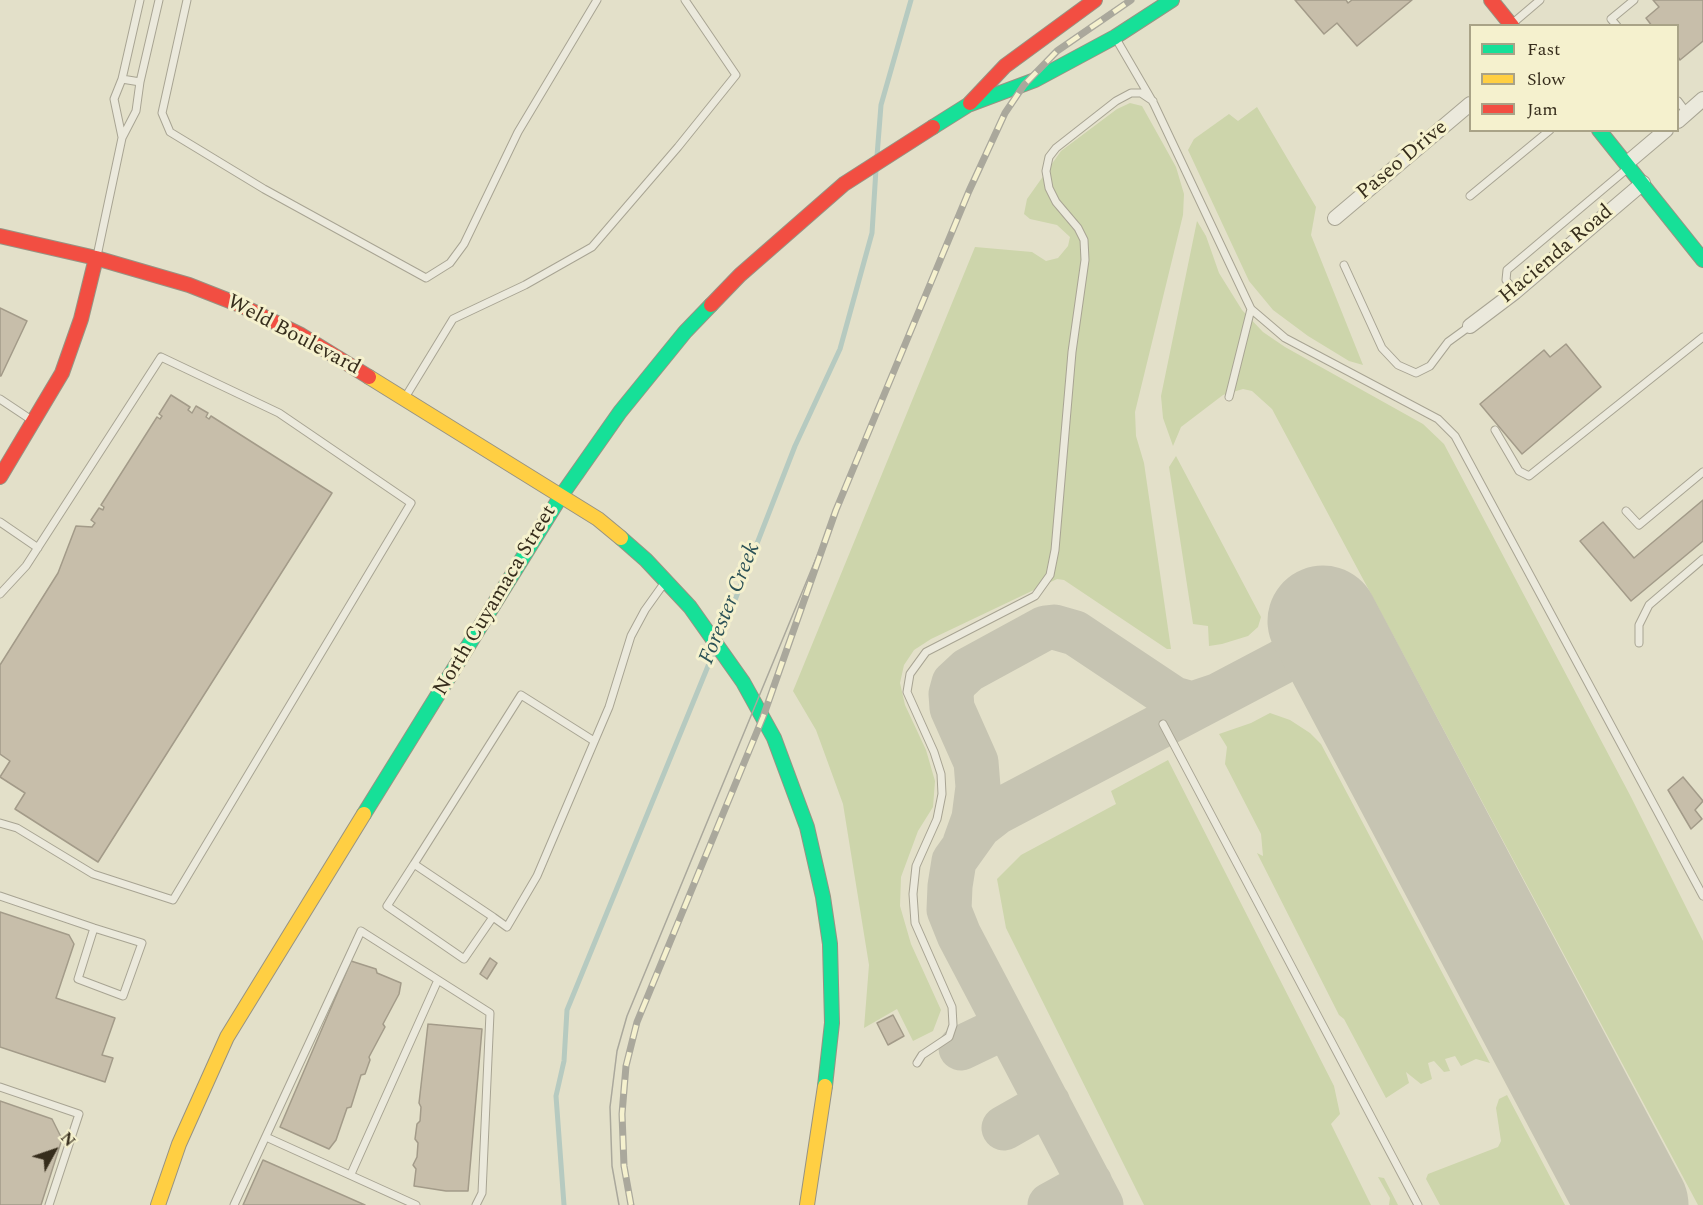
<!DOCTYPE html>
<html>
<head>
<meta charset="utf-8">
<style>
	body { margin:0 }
	#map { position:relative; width:1703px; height:1205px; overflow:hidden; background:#e3e0c9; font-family:Spectral,serif }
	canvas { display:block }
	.legend { position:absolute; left:1469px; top:24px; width:210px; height:108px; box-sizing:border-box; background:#f5f1ce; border:2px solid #a9a387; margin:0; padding:8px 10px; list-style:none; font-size:18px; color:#362d1c }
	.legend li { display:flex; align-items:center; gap:12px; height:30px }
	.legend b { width:30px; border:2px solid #a9a387 }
	.north { position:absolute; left:24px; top:1121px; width:60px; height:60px; -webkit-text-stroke:4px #f5f1ce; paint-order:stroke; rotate:50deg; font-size:16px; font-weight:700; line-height:24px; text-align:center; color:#362d1c }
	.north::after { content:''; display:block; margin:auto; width:21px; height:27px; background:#362d1c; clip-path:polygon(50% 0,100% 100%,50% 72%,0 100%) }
</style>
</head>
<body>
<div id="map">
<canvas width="1703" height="1205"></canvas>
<ul class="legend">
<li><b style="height:8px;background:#16e098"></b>Fast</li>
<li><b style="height:8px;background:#ffcf43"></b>Slow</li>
<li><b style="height:8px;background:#f24e42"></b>Jam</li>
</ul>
<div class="north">N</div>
</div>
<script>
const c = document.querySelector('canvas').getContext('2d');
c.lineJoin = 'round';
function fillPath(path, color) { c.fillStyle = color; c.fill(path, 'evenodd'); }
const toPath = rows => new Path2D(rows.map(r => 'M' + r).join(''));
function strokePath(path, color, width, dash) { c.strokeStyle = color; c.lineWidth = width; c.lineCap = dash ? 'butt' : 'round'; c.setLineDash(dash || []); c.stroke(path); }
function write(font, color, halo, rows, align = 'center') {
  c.font = font + ' Spectral,serif'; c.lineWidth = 6; c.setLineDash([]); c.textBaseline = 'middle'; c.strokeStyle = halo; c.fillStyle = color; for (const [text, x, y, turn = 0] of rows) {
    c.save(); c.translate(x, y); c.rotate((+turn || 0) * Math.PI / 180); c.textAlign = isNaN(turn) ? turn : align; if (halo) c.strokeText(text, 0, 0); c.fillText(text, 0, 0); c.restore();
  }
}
fillPath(toPath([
	[1130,103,1142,106,1176,167,1184,194,1183,215,1135,412,1136,436,1144,463,1171,649,1167,649,1064,580,1057,579,931,639,914,650,904,665,900,683,905,705,926,750,935,781,933,807,918,831,901,877,900,906,911,944,941,1010,933,1031,913,1041,897,1009,864,1028,869,965,843,804,816,730,793,691,975,247,1032,252,1046,261,1058,258,1068,246,1070,237,1057,225,1030,219,1024,214,1027,199,1061,151,1117,109],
	[1257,107,1316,207,1311,235,1363,365,1349,361,1308,336,1273,310,1249,281,1188,150,1194,139,1229,114,1238,121],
	[1197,221,1206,236,1219,273,1242,310,1263,332,1285,347,1423,424,1444,444,1631,797,1703,941,1703,1205,1698,1205,1272,409,1252,391,1243,389,1223,395,1181,427,1173,446,1163,418,1161,396],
	[1176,456,1261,617,1258,627,1248,636,1222,644,1209,646,1208,626,1193,624,1169,467],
	[1270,713,1290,720,1310,733,1321,744,1490,1063,1476,1059,1461,1066,1455,1056,1445,1059,1450,1071,1444,1072,1434,1061,1428,1063,1432,1079,1421,1084,1406,1072,1409,1083,1386,1098,1344,1019,1339,1015,1257,853,1263,856,1261,834,1225,764,1227,747,1219,734,1251,723],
	[1168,760,1334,1086,1340,1114,1331,1124,1371,1205,1144,1205,1006,928,997,879,1021,855,1116,804,1111,791],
	[1507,1095,1565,1205,1440,1205,1426,1179,1428,1174,1498,1147,1501,1141,1496,1108,1499,1099],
	[1378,1177,1384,1178,1398,1205,1389,1205,1390,1198]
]), '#cdd5ab');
strokePath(toPath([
	[877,156,881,105,911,0],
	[719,641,795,446,840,349,872,233,876,169],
	[564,1205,556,1096,564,1061,567,1010,715,649]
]), '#b6cac0', 5);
strokePath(toPath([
	[965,843,974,818,978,787,976,762,952,708,951,694,954,683,968,670,1045,628,1054,627,1075,633,1174,699,1192,704,1216,696],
	[961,1048,1007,1026],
	[1004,1128,1048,1103],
	[1050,1205,1090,1183],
	[1101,1205,959,935,949,910,950,886,954,861,979,826,997,812,1331,636]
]), '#c6c4b2', 45);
strokePath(toPath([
	[1323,621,1633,1205]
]), '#c6c4b2', 111);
const building = toPath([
	[1295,0,1346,0,1348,3,1352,0,1412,0,1357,46,1337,23,1324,34,1295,0],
	[1653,0,1703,0,1703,41,1680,60,1678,57,1678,26,1652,26,1646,18,1659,7,1653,0],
	[0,308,27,321,1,376,0,376,0,308],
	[1566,344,1601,387,1522,454,1480,404,1544,350,1550,357,1566,344],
	[171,395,190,407,188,410,192,413,196,406,208,413,206,417,209,419,211,416,332,493,98,862,15,809,25,793,0,777,10,761,0,754,0,665,58,573,76,526,92,527,95,523,91,520,99,508,103,510,104,507,101,505,157,417,160,419,162,416,159,414,171,395],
	[1703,500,1703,541,1631,601,1580,541,1603,522,1634,558,1703,500],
	[1683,777,1703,801,1695,810,1702,819,1691,829,1668,790,1683,777],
	[0,912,69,935,74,944,56,998,115,1018,102,1055,113,1058,105,1082,0,1047,0,912],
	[490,958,497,963,487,979,480,974,490,958],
	[351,961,376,969,377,973,401,983,399,994,383,1024,385,1027,369,1057,370,1060,365,1074,361,1075,351,1107,347,1108,336,1140,329,1149,280,1127,351,961],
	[893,1015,904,1036,888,1045,877,1023,893,1015],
	[428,1024,482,1029,468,1191,446,1191,414,1186,416,1169,413,1165,417,1157,418,1143,415,1139,417,1124,420,1121,421,1107,419,1103,428,1024],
	[0,1101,52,1119,62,1139,41,1205,0,1205,0,1101],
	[263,1160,365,1205,243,1205,263,1160]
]);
fillPath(building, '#c7beaa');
strokePath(building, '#a39b89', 1.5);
const lane = toPath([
	[187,0,162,113,170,132,264,189,426,278,450,263,464,244,518,132,597,0],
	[1513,23,1540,0],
	[1617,26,1611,19,1634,0],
	[1115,37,1154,104,1251,309,1285,338,1438,419,1455,436,1703,896],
	[122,79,140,82],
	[1678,101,1687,113],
	[122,137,114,99,122,79,140,0],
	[1470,196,1550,130],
	[97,256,122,138,136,111,140,82,159,0],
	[1344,265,1382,348,1398,365,1416,373,1430,366,1448,342,1470,326],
	[1515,292,1506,280,1507,270,1628,168],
	[406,396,453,319,525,285,592,247,678,147,736,75,685,0],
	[1229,397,1251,309],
	[0,399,33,421],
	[1495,430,1519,471,1529,476,1703,337],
	[1626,511,1639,525,1703,472],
	[0,522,38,548],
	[0,594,26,566,161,357,279,413,411,503,173,900,93,874,17,828,0,823],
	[1639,643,1639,625,1649,605,1703,559],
	[1163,724,1418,1205],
	[414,864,521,695,594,741],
	[0,896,94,928,142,943,123,996,78,979,94,928],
	[493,917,464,959,387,906,414,864,493,917,507,927,537,876,609,707,631,636,645,610,665,582],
	[917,1063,922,1055,949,1037,953,1025,952,1007,915,923,913,894,916,866,937,819,942,794,941,774,934,752,907,692,910,674,926,652,1035,596,1050,575,1055,550,1072,352,1085,260,1084,240,1078,228,1056,202,1049,188,1046,171,1049,157,1056,148,1116,101,1131,93,1141,93,1153,101],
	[0,1087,79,1114,49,1205],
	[266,1137,416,1205],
	[351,1174,438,980],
	[234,1205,361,931,490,1013,482,1193,476,1205]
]);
const street = toPath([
	[1678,121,1703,99],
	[1627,163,1666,130],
	[1335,218,1470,104],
	[1470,326,1515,292,1643,183]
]);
const fast = toPath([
	[933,127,968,105,1035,80,1115,37,1172,0],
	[1599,130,1703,260],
	[621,538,646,560,690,607,743,682,774,738,807,827,823,897,830,944,832,1023,825,1086],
	[364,814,561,496,620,412,685,332,711,305]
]);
const slow = toPath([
	[369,377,598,519,621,538],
	[158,1205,179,1144,227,1037,364,814],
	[807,1205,825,1086]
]);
const jam = toPath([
	[1491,0,1512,26],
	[970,103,1005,66,1095,0],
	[0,236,96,258,189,285,240,305,301,335,369,377],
	[711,305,740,275,844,184,933,127],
	[0,477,62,373,81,319,96,258]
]);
strokePath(lane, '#a8a493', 9);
strokePath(street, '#a8a493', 16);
strokePath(fast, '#979383', 16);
strokePath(slow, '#979383', 16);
strokePath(jam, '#979383', 16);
strokePath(lane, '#ebe9dc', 7);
strokePath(street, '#ebe9dc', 14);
strokePath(fast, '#16e098', 14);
strokePath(slow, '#ffcf43', 14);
strokePath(jam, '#f24e42', 14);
strokePath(toPath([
	[619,1205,612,1166,610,1107,617,1051,627,1016,836,510]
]), '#aaa89c', 1.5);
const rail = toPath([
	[631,1205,624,1166,622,1114,626,1066,637,1022,763,717,836,510,969,191,1005,113,1024,85,1057,51,1131,0]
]);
strokePath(rail, '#aaa89c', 7);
strokePath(rail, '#f5f1ce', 4.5, [14]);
write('21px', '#362d1c', '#f5f1ce', [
	["Paseo Drive",1403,161,-40],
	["Hacienda Road",1557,255,-40],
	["Weld Boulevard",293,336,28],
	["North Cuyamaca Street",496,601,-59]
]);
write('italic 22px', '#2b5156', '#f5f1ce', [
	["Forester Creek",731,604,-68]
]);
</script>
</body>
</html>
